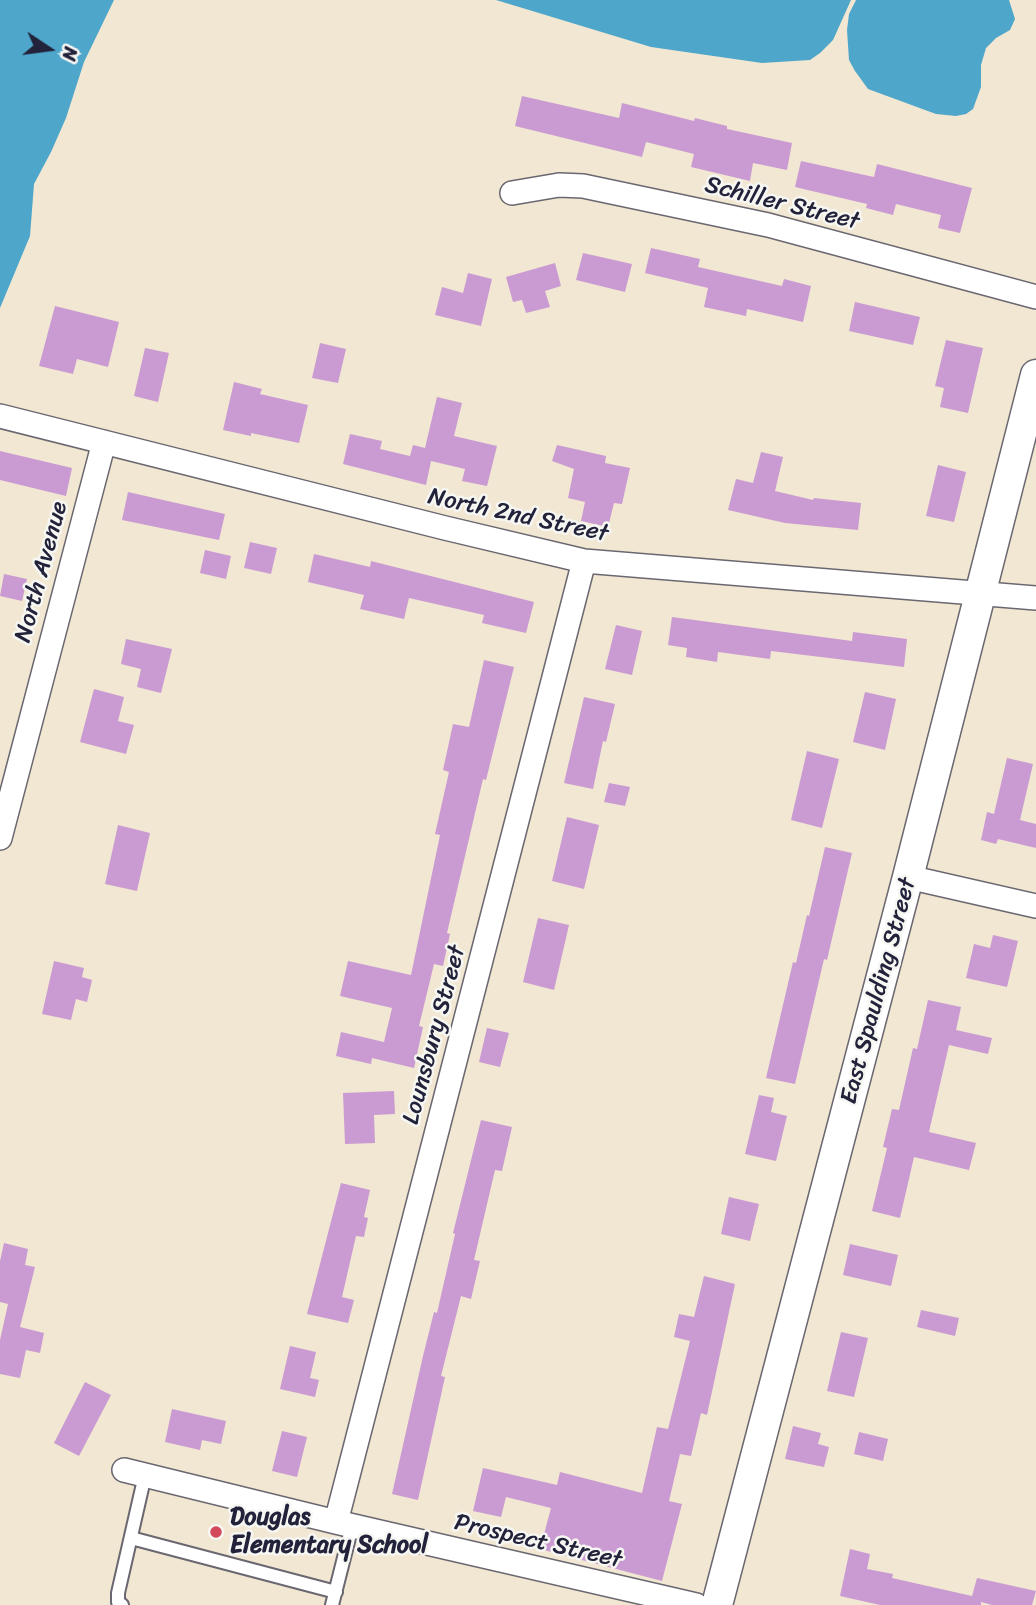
<!DOCTYPE html>
<html>
<head>
<meta charset="utf-8">
<style>
	body { margin:0 }
	#map { position:relative; width:1036px; height:1605px; overflow:hidden; background:#f1e7d2; font-family:Sriracha,sans-serif }
	canvas { display:block }
	.north { position:absolute; left:14px; top:14px; width:70px; height:70px; -webkit-text-stroke:5px #f6f6f2; paint-order:stroke; rotate:103deg; font-size:19px; font-weight:700; line-height:28px; text-align:center; color:#22223b }
	.north::after { content:''; display:block; margin:auto; width:24px; height:32px; background:#22223b; clip-path:polygon(50% 0,100% 100%,50% 72%,0 100%) }
</style>
</head>
<body>
<div id="map">
<canvas width="1036" height="1605"></canvas>
<div class="north">N</div>
</div>
<script>
const c = document.querySelector('canvas').getContext('2d');
c.lineJoin = 'round';
function fillPath(path, color) { c.fillStyle = color; c.fill(path, 'evenodd'); }
const toPath = rows => new Path2D(rows.map(r => 'M' + r).join(''));
function strokePath(path, color, width, dash) { c.strokeStyle = color; c.lineWidth = width; c.lineCap = dash ? 'butt' : 'round'; c.setLineDash(dash || []); c.stroke(path); }
function write(font, color, halo, rows, align = 'center') {
  c.font = font + ' Sriracha,sans-serif'; c.lineWidth = 5; c.setLineDash([]); c.textBaseline = 'middle'; c.strokeStyle = halo; c.fillStyle = color; for (const [text, x, y, turn = 0] of rows) {
    c.save(); c.translate(x, y); c.rotate((+turn || 0) * Math.PI / 180); c.textAlign = isNaN(turn) ? turn : align; if (halo) c.strokeText(text, 0, 0); c.fillText(text, 0, 0); c.restore();
  }
}
fillPath(toPath([
	[0,0,114,0,84,62,66,118,51,152,34,184,30,236,0,308],
	[496,0,851,0,833,40,820,53,810,60,762,63,651,47],
	[856,0,1009,0,1015,19,1010,30,996,38,986,48,981,65,981,87,973,109,966,114,956,116,936,114,868,89,855,71,849,60,847,30,849,14]
]), '#4ea6cb');
fillPath(toPath([
	[522,96,619,118,622,103,694,121,695,118,727,126,727,129,792,143,787,170,753,163,750,181,691,167,694,154,646,142,642,157,515,126],
	[801,161,874,177,877,164,972,188,960,233,938,228,941,215,896,204,893,215,866,208,867,204,795,187],
	[651,248,700,259,698,267,782,286,784,279,811,286,803,322,747,309,746,316,704,307,708,288,645,273],
	[583,253,632,264,625,292,576,280],
	[555,263,561,286,545,291,550,307,526,313,522,300,513,302,506,277],
	[468,273,492,279,481,326,435,315,442,287,463,293],
	[855,302,920,317,913,345,849,331],
	[55,306,119,322,108,367,77,359,73,374,39,366],
	[946,340,983,348,968,413,940,407,944,388,935,386],
	[320,343,346,349,338,383,312,378],
	[145,348,169,353,158,402,134,396],
	[234,382,262,389,260,394,308,405,299,443,251,433,251,436,223,430],
	[437,397,462,403,454,436,497,446,487,486,462,481,465,469,431,461,426,485,343,464,350,434,382,441,380,449,410,456,413,445,425,448],
	[557,445,606,456,605,463,630,468,622,504,614,503,608,527,581,521,585,502,568,498,574,469,552,461],
	[0,451,72,468,66,496,0,480],
	[761,452,783,457,775,491,813,500,814,498,861,503,858,530,785,523,728,510,736,479,753,483],
	[938,465,966,472,954,522,926,516],
	[128,492,225,514,219,540,122,520],
	[250,542,277,548,271,574,244,568],
	[205,550,231,556,226,579,200,573],
	[314,554,370,567,371,561,534,602,526,633,482,623,484,615,409,598,404,619,360,609,364,595,308,582],
	[4,574,27,579,22,601,0,596],
	[672,617,852,641,853,632,907,639,904,667,771,651,770,659,718,652,717,662,686,657,687,648,668,645],
	[616,625,642,631,632,675,605,669],
	[126,639,172,649,161,693,137,687,141,669,121,664],
	[484,660,514,667,486,780,483,779,447,933,450,934,443,966,434,964,419,1026,423,1027,414,1068,372,1058,371,1064,336,1056,341,1032,384,1042,392,1008,340,996,348,961,411,975,440,835,435,834,449,772,443,770,453,724,469,727],
	[94,689,124,697,118,721,134,725,126,754,80,742],
	[865,692,896,699,885,750,853,742],
	[584,697,615,704,606,742,603,741,593,789,564,783],
	[807,751,839,759,822,828,791,820],
	[1007,758,1033,764,1020,820,1036,824,1036,848,998,839,996,844,981,840,987,812,994,814],
	[609,783,630,787,625,806,604,802],
	[567,817,599,825,584,889,552,881],
	[118,825,150,833,137,891,105,884],
	[825,847,852,853,827,960,824,959,795,1084,766,1078,793,962,796,963,807,915,809,916],
	[538,918,569,925,554,990,523,982],
	[993,935,1018,941,1007,987,966,978,974,944,990,948],
	[54,961,84,968,82,977,92,980,87,1002,76,999,71,1020,42,1014],
	[928,1000,961,1007,956,1030,992,1038,988,1054,949,1045,929,1132,976,1143,969,1170,914,1157,900,1218,872,1211,887,1148,883,1147,892,1109,899,1110,913,1048,917,1049],
	[487,1028,509,1033,500,1067,479,1062],
	[394,1091,395,1114,374,1115,375,1143,345,1144,343,1093],
	[759,1095,774,1098,771,1112,787,1116,776,1161,745,1154],
	[481,1120,512,1127,502,1171,495,1170,474,1260,480,1261,471,1299,461,1296,441,1376,445,1377,418,1500,392,1494,423,1356,434,1312,437,1313,455,1234,453,1233],
	[341,1183,370,1190,364,1217,368,1218,364,1237,356,1236,342,1297,354,1300,348,1323,307,1314],
	[729,1197,759,1204,750,1241,721,1234],
	[4,1243,28,1249,25,1265,35,1267,20,1327,44,1333,40,1353,26,1350,20,1378,0,1374,0,1340,8,1304,0,1302,0,1261],
	[850,1244,898,1255,891,1286,843,1275],
	[704,1276,735,1284,707,1415,701,1413,691,1456,680,1454,669,1501,682,1504,662,1581,540,1549,551,1508,506,1497,501,1517,473,1511,483,1468,557,1485,560,1472,642,1493,657,1427,668,1429,690,1341,674,1337,679,1314,694,1317],
	[921,1310,959,1318,955,1336,917,1327],
	[841,1332,868,1338,854,1397,827,1391],
	[290,1346,316,1352,310,1378,319,1380,315,1397,280,1389],
	[85,1382,111,1395,79,1456,54,1443],
	[172,1409,226,1421,221,1444,202,1440,200,1450,165,1442],
	[793,1426,821,1433,818,1444,829,1447,824,1467,785,1459],
	[282,1431,307,1437,297,1477,272,1471],
	[859,1432,888,1439,883,1461,854,1454],
	[850,1549,870,1554,867,1569,893,1574,892,1578,972,1596,977,1578,1036,1591,1032,1605,992,1605,981,1602,981,1605,880,1605,840,1596]
]), '#ca9bd2');
const service = toPath([
	[131,1538,336,1592],
	[122,1605,118,1602,118,1593,145,1475],
	[332,1605,352,1526]
]);
const minor = toPath([
	[512,193,559,185,583,186,768,225,1036,297],
	[0,416,445,528,584,561,1036,598],
	[0,838,104,442],
	[908,877,1036,906],
	[124,1470,336,1522,696,1605],
	[336,1522,584,561]
]);
const tertiary = toPath([
	[717,1605,908,877,1036,375]
]);
strokePath(service, '#6a6770', 16);
strokePath(minor, '#6a6770', 26);
strokePath(tertiary, '#6a6770', 33);
strokePath(service, '#fff', 12);
strokePath(minor, '#fff', 23);
strokePath(tertiary, '#fff', 30);
for (const [x, y, r, color] of [
	[216,1532,7,"#d1495b"]
]) { const dot = new Path2D(); dot.arc(x, y, r, 0, 2 * Math.PI); c.fillStyle = color; c.fill(dot); strokePath(dot, '#f6f6f2', 2.5); }
write('24px', '#22223b', '#f6f6f2', [
	["Schiller Street",782,204,14],
	["North 2nd Street",518,516,12],
	["North Avenue",42,572,-75],
	["East Spaulding Street",879,991,-75],
	["Lounsbury Street",435,1035,-75],
	["Prospect Street",538,1542,13]
]);
write('bold 24px', '#22223b', '#f6f6f2', [
	["Douglas",230,1518],
	["Elementary School",230,1546]
], 'left');
</script>
</body>
</html>
